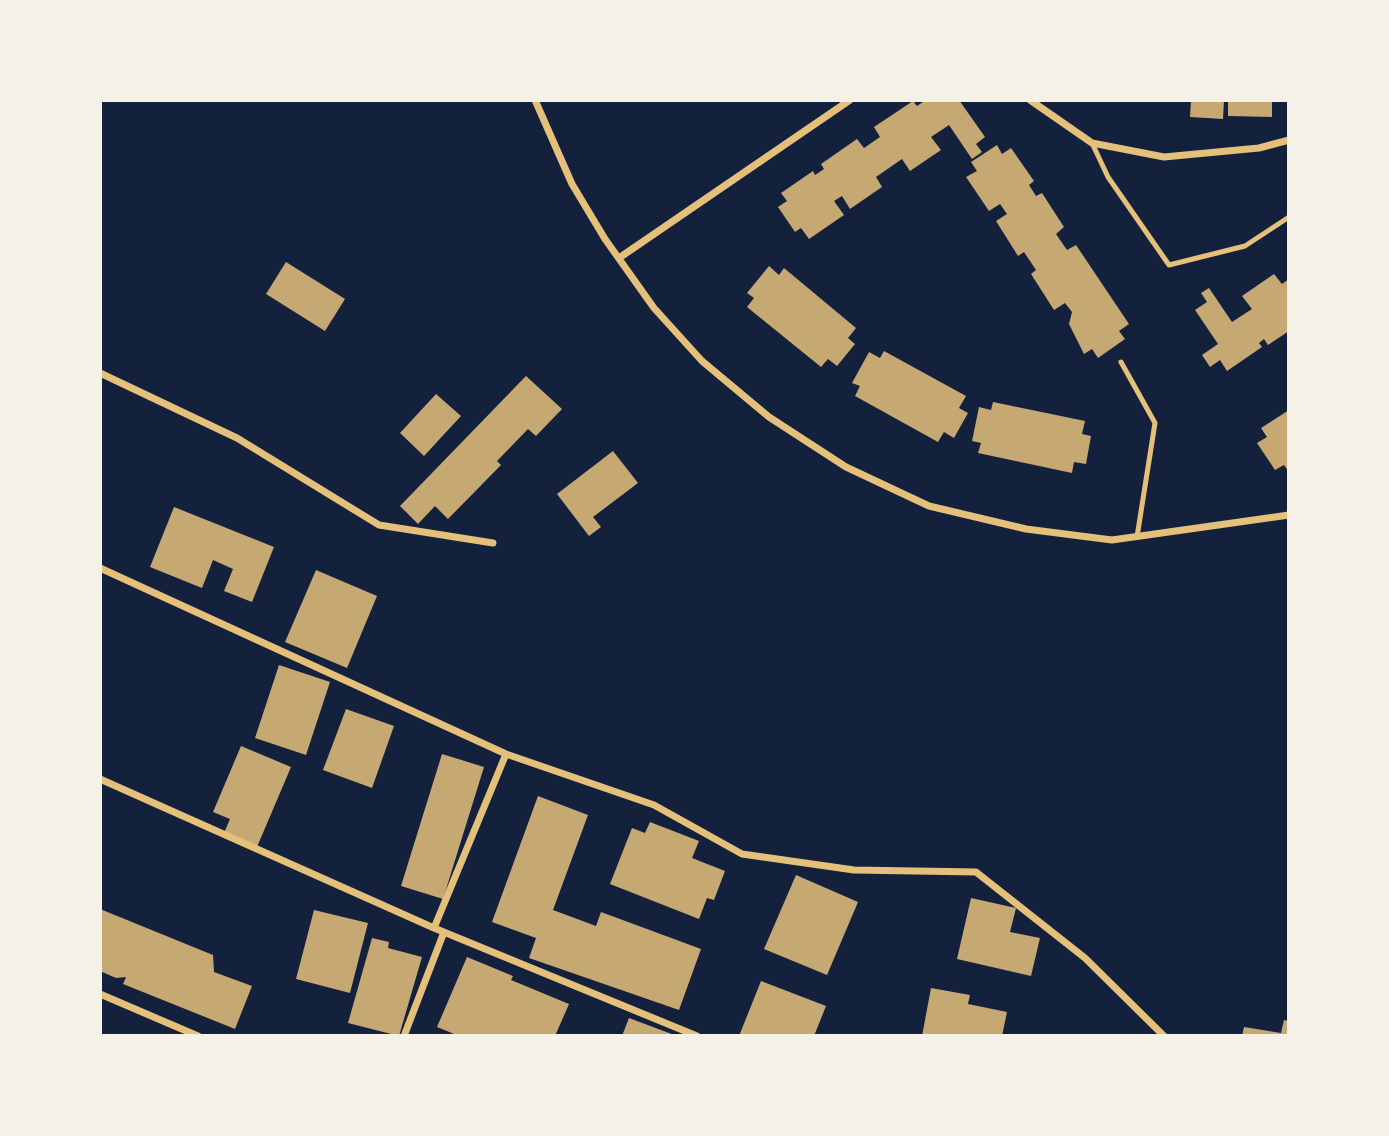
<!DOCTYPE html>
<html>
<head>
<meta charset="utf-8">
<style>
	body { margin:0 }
	#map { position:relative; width:1389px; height:1136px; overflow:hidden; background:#14213d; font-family:Ubuntu,sans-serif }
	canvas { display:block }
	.frame { position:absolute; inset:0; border:102px solid #f6f1e7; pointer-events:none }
</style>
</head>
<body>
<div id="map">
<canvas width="1389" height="1136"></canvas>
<div class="frame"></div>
</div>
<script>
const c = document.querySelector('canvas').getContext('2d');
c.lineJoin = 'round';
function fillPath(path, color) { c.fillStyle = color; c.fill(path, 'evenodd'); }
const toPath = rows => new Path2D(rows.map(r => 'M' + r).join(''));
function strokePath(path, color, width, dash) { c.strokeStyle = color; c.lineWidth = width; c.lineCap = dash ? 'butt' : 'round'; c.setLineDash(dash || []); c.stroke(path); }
fillPath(toPath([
	[921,100,959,100,985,137,976,144,982,152,972,159,949,125,931,137,941,150,910,171,902,159,876,177,882,187,850,209,842,196,834,201,844,215,809,239,801,228,795,232,778,207,787,201,781,193,813,171,815,175,824,169,821,164,857,139,864,148,880,137,874,127,913,101,917,106,923,102],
	[1191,100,1224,100,1223,119,1190,117],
	[1228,100,1272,100,1272,117,1228,116],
	[997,145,1002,154,1011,148,1034,181,1029,185,1036,196,1042,193,1064,227,1056,234,1067,250,1076,245,1129,324,1119,331,1125,339,1098,358,1092,349,1084,354,1069,324,1072,312,1065,303,1054,310,1031,274,1036,270,1024,252,1018,256,996,221,1007,214,1000,204,989,211,966,177,977,171,971,162],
	[286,262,345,299,325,331,266,294],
	[769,266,779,275,784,268,856,328,848,338,855,344,837,366,828,359,821,367,747,307,754,298,747,293],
	[1274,274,1282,284,1289,279,1289,331,1268,345,1264,339,1259,343,1262,347,1227,371,1220,360,1210,367,1202,355,1218,344,1195,310,1207,302,1201,293,1209,288,1232,322,1252,309,1242,296],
	[884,351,966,396,959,408,968,413,954,438,944,432,938,442,855,396,860,386,852,383,869,352,880,358],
	[526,376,562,409,536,436,528,429,497,461,501,465,448,519,435,506,418,524,400,506],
	[436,394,461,416,424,456,400,433],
	[993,402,1085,421,1082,434,1091,436,1086,464,1074,462,1072,473,978,453,981,443,972,441,979,407,991,410],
	[1289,410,1289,472,1284,465,1275,470,1257,443,1267,437,1261,428],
	[613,451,638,483,593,517,601,527,589,536,557,494],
	[174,507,274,547,252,602,224,591,233,569,213,560,202,588,150,567],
	[316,570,377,596,347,668,285,642],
	[279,665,330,682,306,755,255,738],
	[346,709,394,726,372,788,323,770],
	[241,746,291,767,257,847,224,833,230,819,213,812],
	[442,754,484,767,443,899,401,886],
	[538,796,588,815,553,910,596,926,601,912,701,949,679,1010,529,958,536,938,492,922],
	[650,822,699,841,692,858,725,871,714,900,707,898,699,919,610,884,632,828,645,833],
	[796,875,858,902,827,975,764,949],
	[971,898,1016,908,1010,932,1040,938,1031,976,957,959],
	[100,909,213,955,214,972,252,986,235,1029,123,984,126,977,116,978,100,971],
	[314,910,368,923,350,993,296,979],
	[372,938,389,942,388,948,422,957,399,1036,348,1023],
	[467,957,513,976,511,980,569,1004,555,1036,459,1036,437,1027],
	[761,981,826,1006,814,1036,739,1036],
	[931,988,970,995,968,1004,1007,1012,1002,1036,922,1036],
	[629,1018,677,1036,622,1036],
	[1284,1020,1289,1021,1289,1036,1242,1036,1244,1027,1281,1033]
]), '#c6a872');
strokePath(toPath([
	[1092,143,1108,177,1169,265,1245,246,1289,217],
	[1121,362,1155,423,1137,537]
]), '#e5c07b', 5);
strokePath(toPath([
	[535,100,572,184,605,239,654,308,702,361,769,417,846,467,929,506,1026,529,1112,540,1289,515],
	[1030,100,1092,143,1164,157,1259,148,1289,140],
	[619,258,850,100],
	[100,373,237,438,379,525,493,543],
	[100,568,506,754,654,805,742,854,854,870,976,872,1085,958,1164,1036],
	[100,779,434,928,697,1036],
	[434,928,506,754],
	[100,994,198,1036],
	[404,1036,444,932]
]), '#e5c07b', 7);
</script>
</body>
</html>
